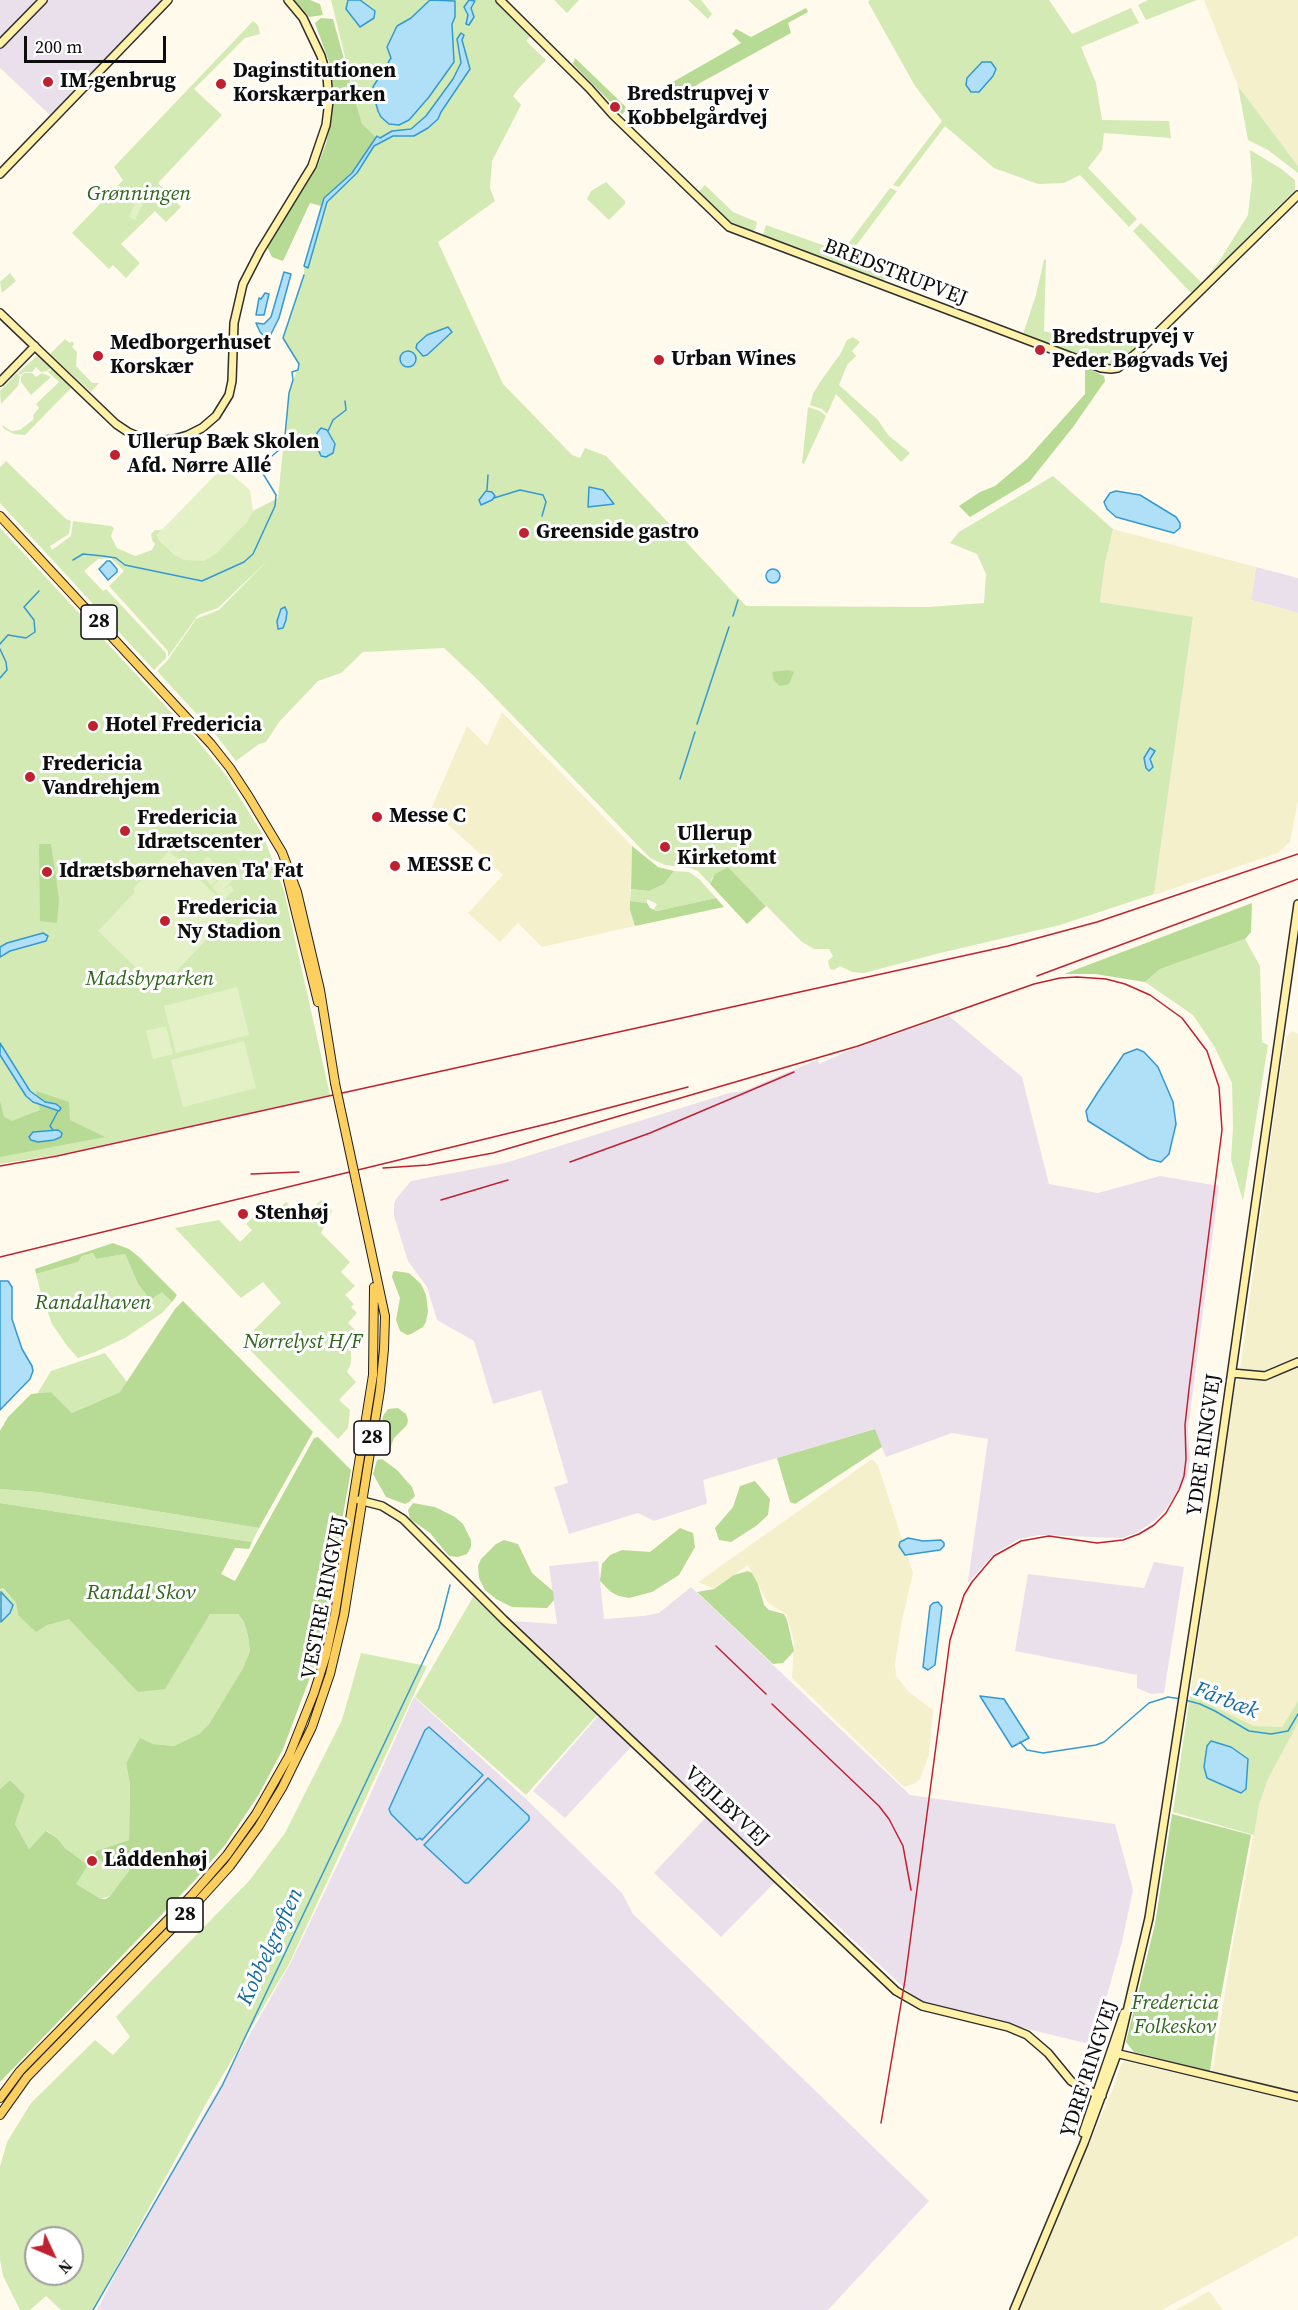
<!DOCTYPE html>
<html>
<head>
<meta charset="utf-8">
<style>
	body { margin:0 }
	#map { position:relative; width:1298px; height:2310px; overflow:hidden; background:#fffaec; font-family:"Source Serif 4",serif }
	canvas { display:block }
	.north { position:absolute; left:24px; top:2226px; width:60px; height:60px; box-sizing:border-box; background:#fff; border:2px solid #9e9e9e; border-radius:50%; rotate:134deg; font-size:16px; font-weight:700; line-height:24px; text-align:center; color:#0d0d0d }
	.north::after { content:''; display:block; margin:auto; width:21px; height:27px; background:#c02130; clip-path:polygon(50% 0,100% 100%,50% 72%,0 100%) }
	.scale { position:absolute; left:24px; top:36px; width:142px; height:27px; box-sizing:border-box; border:3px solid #0d0d0d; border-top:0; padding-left:8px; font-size:18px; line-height:21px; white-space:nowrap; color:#0d0d0d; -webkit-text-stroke:4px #fff; paint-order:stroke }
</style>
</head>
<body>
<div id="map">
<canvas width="1298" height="2310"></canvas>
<div class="north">N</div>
<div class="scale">200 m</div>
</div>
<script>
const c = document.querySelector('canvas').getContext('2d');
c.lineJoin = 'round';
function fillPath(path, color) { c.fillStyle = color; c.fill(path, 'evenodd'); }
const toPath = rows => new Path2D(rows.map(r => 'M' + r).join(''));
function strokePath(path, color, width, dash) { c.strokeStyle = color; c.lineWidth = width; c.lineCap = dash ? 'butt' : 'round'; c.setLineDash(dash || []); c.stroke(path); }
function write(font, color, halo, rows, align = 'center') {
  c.font = font + ' "Source Serif 4",serif'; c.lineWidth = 6; c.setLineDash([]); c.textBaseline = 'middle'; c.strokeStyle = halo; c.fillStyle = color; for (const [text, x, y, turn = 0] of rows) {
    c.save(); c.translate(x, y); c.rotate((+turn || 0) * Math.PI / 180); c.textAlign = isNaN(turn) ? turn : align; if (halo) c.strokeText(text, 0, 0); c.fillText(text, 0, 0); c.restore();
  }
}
fillPath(toPath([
	[0,0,162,0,50,115,0,68],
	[1256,567,1298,578,1298,613,1251,600],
	[949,1016,1022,1077,1049,1184,1098,1193,1160,1176,1219,1186,1188,1430,1190,1459,1187,1478,1166,1509,1157,1519,1136,1533,1122,1538,1039,1535,1019,1539,994,1554,969,1582,968,1581,988,1439,952,1433,886,1457,874,1429,703,1480,707,1502,706,1504,654,1521,638,1513,569,1534,554,1487,568,1483,541,1390,493,1404,474,1341,437,1320,427,1287,408,1261,394,1216,394,1204,396,1199,411,1181,505,1163,729,1093,743,1091,817,1060,819,1064,848,1051],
	[598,1561,604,1619,643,1616,659,1613,691,1587,910,1795,1115,1824,1133,1890,1122,1942,1093,2045,919,2002,783,1874,721,1937,654,1873,707,1816,632,1746,565,1818,533,1791,605,1708,513,1621,557,1624,549,1566],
	[1154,1562,1184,1567,1164,1693,1151,1694,1137,1688,1137,1675,1015,1651,1028,1574,1144,1588],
	[414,1697,525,1798,622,1893,633,1914,929,2201,828,2310,97,2310,139,2228,290,1964,356,1826]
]), '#eae0ec');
fillPath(toPath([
	[1204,0,1298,0,1298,166,1238,86],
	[1113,529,1256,567,1251,600,1298,613,1298,801,1290,842,1278,853,1157,894,1154,894,1193,618,1100,602,1105,563],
	[502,712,632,846,630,901,630,910,635,926,542,947,518,923,500,942,468,913,503,875,431,809,467,726,487,746],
	[1292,1031,1298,1034,1298,1359,1266,1372,1255,1373,1240,1370,1278,1086,1286,1037],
	[1298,1367,1298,1701,1282,1727,1254,1726,1190,1695,1235,1384,1240,1378,1257,1380,1266,1379],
	[872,1459,878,1465,913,1573,902,1620,895,1664,896,1676,909,1692,933,1710,929,1755,920,1779,914,1784,904,1787,792,1678,794,1641,787,1615,768,1603,748,1565,715,1589,698,1582],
	[1298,1723,1298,2093,1212,2073,1232,1948,1259,1805,1268,1779],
	[1125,2061,1298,2102,1298,2236,1162,2310,1018,2310,1112,2091,1121,2065],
	[1209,2291,1223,2310,1176,2310]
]), '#f5f0cc');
fillPath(toPath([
	[331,0,496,0,531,36,526,41,546,60,520,87,513,96,521,105,492,161,490,188,495,201,438,242,503,384,572,455,580,458,585,448,606,456,746,606,929,607,984,603,986,574,977,554,950,543,959,532,1053,476,1113,529,1105,563,1100,602,1193,617,1154,894,1060,925,940,953,864,973,852,972,840,966,834,970,830,969,828,961,833,956,829,949,814,949,802,942,728,867,712,878,710,884,698,871,690,868,665,865,650,858,478,680,444,648,363,652,341,673,318,681,279,722,266,742,259,744,236,761,216,735,157,671,167,661,196,619,219,610,268,560,218,608,198,615,168,657,168,651,109,586,124,571,111,558,98,559,84,571,103,591,106,589,166,653,166,658,154,670,0,503,0,467,6,461,66,519,71,521,69,534,50,546,52,550,71,536,73,521,111,526,114,528,111,536,117,548,135,556,152,550,155,544,152,540,151,534,155,530,162,530,157,535,159,540,175,555,246,523,253,511,278,498,289,393,299,364,283,338,304,275,304,266,321,206,376,137,362,125],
	[554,0,579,0,567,13],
	[688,0,701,0,712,14,708,19],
	[870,0,1049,0,1072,34,1131,8,1139,23,1081,47,1096,83,1102,120,1169,121,1171,138,1104,133,1102,150,1088,168,1137,219,1129,227,1080,175,1064,183,1038,184,994,168,945,126,899,187,893,185,942,121,915,86,868,2],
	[1148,0,1197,0,1146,20,1138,5],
	[253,21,258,25,260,34,245,38,194,89,222,115,158,183,181,207,166,222,155,211,121,244,140,263,126,278,113,265,109,269,72,233,123,180,114,167],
	[1238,86,1298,166,1298,173,1268,150,1248,140],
	[1250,150,1280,168,1295,180,1295,190,1201,284,1191,293,1133,231,1141,223,1202,283,1218,263,1248,215,1252,180],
	[606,182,625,201,625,204,609,220,587,199,591,191],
	[705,185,733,212,757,222,755,230,752,231,726,220,698,192],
	[890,188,897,191,849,255,890,271,883,281,763,235,766,225,842,252],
	[1046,259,1044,331,1059,335,1084,336,1110,333,1126,329,1141,344,1114,363,1107,363,1096,361,1023,334,1036,295,1044,260],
	[10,273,16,281,2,293,0,282],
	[853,337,860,342,852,351,856,356,847,365,839,385,878,420,888,435,910,453,901,462,836,394,827,414,822,409,810,405,813,394,820,382,841,353,847,340],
	[65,339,70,343,72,341,74,344,72,347,77,352,76,366,92,383,99,383,91,392,50,354],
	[37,356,51,368,47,371,41,372,36,367,32,372,24,372,21,375,18,373],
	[52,369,71,388,25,435,14,434,4,429,2,425,11,431,20,430,34,419,33,415,39,408,36,404,59,382,48,372],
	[17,373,20,376,18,386,1,404,0,391],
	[24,373,32,373,36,377,42,373,51,377,31,395,21,382,21,377],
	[808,407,820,411,826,416,804,464,802,463],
	[0,528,196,739,225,774,263,835,284,891,330,1095,57,1155,0,1164],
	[674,871,689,872,699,879,716,898,657,911,654,909,657,904,647,899,647,903,630,901,631,889,649,891,664,884],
	[1245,939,1260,966,1262,1042,1268,1045,1243,1201,1231,1160,1233,1127,1232,1083,1214,1046,1193,1015,1145,982,1160,969],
	[321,1200,332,1211,321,1233,350,1262,341,1272,355,1286,345,1295,354,1304,351,1307,357,1313,348,1323,355,1330,345,1340,351,1347,351,1363,347,1372,356,1382,339,1400,350,1410,348,1428,338,1439,242,1342,281,1303,263,1282,241,1298,175,1228,219,1220,240,1242,252,1230,246,1224,256,1214,264,1223,286,1202,294,1210,303,1202,311,1210],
	[93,1253,96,1259,125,1254,138,1284,149,1299,162,1291,172,1302,162,1313,125,1338,95,1352,78,1358,68,1347,52,1324,41,1293,36,1274,78,1262,82,1256],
	[105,1353,127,1382,120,1392,72,1413,51,1392,37,1394,51,1371],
	[0,1489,39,1492,259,1528,252,1542,0,1503],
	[238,1541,221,1574,232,1580,216,1598,207,1619,210,1614,237,1613,244,1622,248,1636,250,1651,243,1668,209,1724,199,1734,174,1746,153,1744,141,1739,126,1763,130,1785,129,1840,96,1851,125,1851,137,1860,110,1896,101,1899,75,1884,88,1865,65,1848,57,1838,47,1831,29,1849,15,1824,25,1795,10,1780,0,1789,0,1589,2,1588,16,1603,18,1615,47,1625],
	[473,1597,598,1714,526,1795,415,1697],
	[361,1653,427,1666,289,1964,208,2100,93,2310,61,2310,46,2296,30,2310,20,2310,3,2276,0,2259,0,2167,7,2142,31,2103,95,2040,113,2055,130,2037,116,2017,249,1881,285,1833,342,1720],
	[36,2238,72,2238,72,2274,36,2274],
	[1190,1695,1254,1726,1282,1727,1298,1701,1298,1723,1268,1779,1259,1805,1254,1835,1173,1812]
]), '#d3eab5');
fillPath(toPath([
	[294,0,310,0,320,4,323,15,309,17],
	[806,8,808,12,788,23,791,33,700,83,671,103,665,103,656,97,657,91,741,43,732,34,736,29,751,37],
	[321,18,333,19,362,124,376,137,352,173,329,193,321,206,310,203,283,261,272,257,267,247,317,167,326,144,332,113,333,73,315,23],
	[575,58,628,109,622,114,573,64],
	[1085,367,1104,376,1105,381,1073,427,1030,481,970,517,959,506,980,492,995,486,1027,459,1085,394],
	[789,670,794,672,789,684,780,686,774,681,772,672],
	[39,844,51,844,59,899,57,923,40,921],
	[632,846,658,867,674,871,664,884,649,891,631,889],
	[728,867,766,906,747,924,710,884,715,874],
	[716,898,724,907,635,926,630,910,630,901,647,903,650,908,657,911],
	[1252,903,1251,932,1245,939,1160,969,1145,982,1095,974,1064,974],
	[36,1091,69,1102,70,1120,105,1137,0,1157,0,1101,4,1117,12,1121,40,1110],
	[113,1243,129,1249,139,1257,177,1295,172,1302,162,1292,150,1300,138,1284,125,1254,96,1259,93,1253,82,1256,78,1262,36,1274,35,1269],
	[395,1271,409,1273,421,1284,426,1295,428,1311,426,1322,423,1327,411,1334,407,1335,400,1331,396,1320,400,1298,392,1277,393,1272],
	[183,1301,313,1432,259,1528,39,1492,0,1489,0,1431,8,1417,31,1394,51,1392,72,1413,120,1392,175,1309],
	[398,1408,406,1414,408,1420,407,1425,394,1438,391,1446,386,1448,379,1440,383,1416,388,1409],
	[875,1429,882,1447,795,1504,790,1502,777,1458],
	[318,1437,351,1470,318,1656,283,1749,258,1796,225,1845,195,1880,0,2082,0,1789,10,1780,25,1795,15,1824,29,1849,46,1831,57,1838,65,1848,88,1865,76,1884,101,1899,106,1899,110,1896,137,1860,125,1851,120,1852,112,1863,102,1862,95,1855,96,1851,129,1840,130,1785,126,1763,140,1738,153,1744,174,1746,199,1734,209,1724,243,1668,250,1651,248,1636,244,1622,238,1614,210,1614,165,1689,138,1692,69,1619,47,1625,36,1632,18,1615,16,1603,3,1588,0,1589,0,1503,252,1542,249,1549,235,1548,221,1574,235,1581,314,1438],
	[382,1459,397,1470,412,1487,415,1496,409,1502,405,1504,386,1497,373,1474,377,1460],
	[755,1481,770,1499,768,1515,756,1526,731,1542,719,1540,715,1528,733,1507,740,1486],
	[413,1503,435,1507,455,1517,463,1524,471,1540,471,1547,467,1554,458,1557,449,1556,430,1533,410,1519,408,1510],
	[680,1528,693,1533,695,1547,679,1575,652,1592,629,1598,619,1596,611,1592,600,1581,602,1564,610,1555,622,1550,650,1552],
	[504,1540,518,1544,532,1573,553,1591,554,1600,547,1608,512,1607,496,1599,485,1590,479,1578,478,1566,481,1559,496,1544],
	[748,1571,752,1573,758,1584,764,1605,769,1610,784,1614,787,1620,794,1651,783,1663,773,1664,697,1592,714,1589,734,1575],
	[1172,1814,1251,1835,1220,2001,1210,2071,1134,2052,1126,2042,1155,1924]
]), '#b7db94');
fillPath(toPath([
	[138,196,145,199,135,220,129,217],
	[223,467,250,490,253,511,246,523,216,554,204,561,184,560,175,555,159,540,157,535],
	[169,851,233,911,159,990,98,931,135,892,133,889],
	[208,856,215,864,202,876,195,868],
	[217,866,224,873,211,885,204,877],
	[225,874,232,881,222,891,230,885,234,890,224,900,212,887],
	[237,987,249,1035,176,1053,164,1006],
	[166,1026,173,1054,153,1059,146,1031],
	[244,1041,256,1088,183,1107,171,1060]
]), '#e4f1c7');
const water = toPath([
	[348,0,360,0,375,11,374,18,360,27,346,9,348,0],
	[430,0,455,1,455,17,452,24,454,62,429,97,409,120,399,125,389,124,381,117,378,111,373,93,373,87,391,58,387,47,397,26,411,18,430,0],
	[469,0,475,1,471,8,474,17,469,25,466,24,468,15,464,7,469,0],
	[461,33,464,35,462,40,470,69,441,112,438,119,428,128,414,136,393,136,374,146,357,173,327,202,308,268,304,266,324,198,352,173,377,136,380,138,392,131,411,129,426,116,453,79,461,63,457,39,461,33],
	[982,62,991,62,996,69,993,76,979,92,971,92,966,85,967,78,982,62],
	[284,272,291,274,279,318,268,340,260,332,256,323,264,324,271,317,284,272],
	[265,293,269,294,264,315,256,315,259,298,261,299,265,293],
	[448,327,452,332,427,355,423,356,416,348,417,344,427,335,448,327],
	'400 359a8 8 0 1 1 16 0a8 8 0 1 1-16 0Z',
	[321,428,327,430,335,444,333,453,326,457,321,456,318,449,317,433,321,428],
	[589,487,603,490,614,504,588,507,589,487],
	[486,491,492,492,495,496,492,500,481,505,479,500,486,491],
	[1116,491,1140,495,1176,517,1180,523,1180,528,1174,533,1116,517,1107,509,1104,502,1110,493,1116,491],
	[107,561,110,561,117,569,117,572,108,580,99,569,107,561],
	'766 576a7 7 0 1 1 14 0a7 7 0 1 1-14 0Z',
	[285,607,287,612,286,620,283,628,278,629,277,621,281,609,285,607],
	[1150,748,1155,751,1150,759,1153,767,1149,771,1146,768,1144,758,1150,748],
	[43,933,48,936,46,941,10,951,0,957,0,947,7,943,43,933],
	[0,1043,30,1091,45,1102,56,1104,61,1108,59,1111,33,1102,26,1096,0,1055,0,1043],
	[1137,1049,1144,1052,1158,1067,1173,1102,1176,1124,1169,1154,1161,1162,1149,1159,1088,1121,1086,1111,1098,1092,1124,1054,1137,1049],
	[58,1130,62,1133,61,1137,54,1140,38,1142,31,1140,29,1137,33,1132,58,1130],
	[0,1281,8,1281,12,1287,12,1319,22,1349,32,1366,33,1371,30,1379,0,1410,0,1281],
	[908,1538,923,1541,941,1540,944,1543,944,1546,940,1550,905,1555,899,1546,900,1542,908,1538],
	[1,1592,13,1605,10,1613,1,1622,1,1592],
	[938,1602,942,1607,935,1665,928,1670,923,1667,930,1606,933,1603,938,1602],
	[980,1696,1004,1699,1029,1738,1012,1747,980,1696],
	[429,1727,483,1775,422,1840,420,1838,417,1840,391,1814,389,1809,425,1730,429,1727],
	[1211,1741,1231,1747,1248,1759,1246,1789,1241,1793,1207,1778,1204,1767,1207,1746,1211,1741],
	[488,1778,529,1816,529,1820,468,1883,465,1883,424,1845,488,1778]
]);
fillPath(water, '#b0e0f8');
strokePath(water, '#3599d1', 1.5);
strokePath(toPath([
	[328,431,333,420,346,410,345,401],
	[487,490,488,475],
	[494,498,520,490,543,495,546,502,542,516],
	[73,560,83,554,103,556,116,558,125,565,202,581,244,562,253,554,275,506,276,495,262,472,261,465,284,446,289,393,293,380,292,372,298,370,299,364,283,338,304,275],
	[733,616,738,600],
	[0,644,8,635,26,638,35,632,34,620,24,607,39,591],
	[0,649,6,662,7,670,0,678],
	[697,724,729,627],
	[680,779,695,732],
	[53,1130,50,1126,58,1111],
	[1185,1700,1200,1704,1215,1711,1249,1731,1271,1734,1288,1731,1298,1714],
	[1020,1742,1027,1750,1043,1753,1096,1745,1104,1742,1149,1703,1168,1697,1181,1699],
	[93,2310,222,2086,439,1628,450,1585]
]), '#3599d1', 1.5);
const secondary = toPath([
	[500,0,589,88,613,115,729,227,1101,368,1111,369,1118,368,1140,350,1298,195],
	[0,44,43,0],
	[0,174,168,0],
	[0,313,116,424,128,432,142,438,157,441,174,439,188,435,202,428,216,416,229,395,232,381,234,323,243,284,260,251,312,166,326,125,329,101,327,76,321,56,303,18,288,0],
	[0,382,35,346],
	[1232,1373,1265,1376,1298,1362],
	[359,1500,382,1506,403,1519,504,1620,896,1991,922,2006,1008,2027,1027,2035,1048,2053,1071,2081,1084,2089,1102,2096],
	[1111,2052,1298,2097],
	[1083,2133,1124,2013],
	[1014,2310,1084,2143,1117,2054,1149,1918,1214,1497,1298,904]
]);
const primary = toPath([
	[0,516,211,744,230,768,249,797,282,852,297,892,320,990,335,1083],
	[288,880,318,1002],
	[0,2098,20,2071,192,1895,227,1855,256,1814,289,1756,314,1693,326,1655,335,1613,373,1375,374,1287],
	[0,2115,27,2077,192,1908,230,1866,259,1826,282,1788,312,1727,330,1674,344,1615,380,1390,384,1349,385,1316,356,1181]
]);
strokePath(secondary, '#2f2f2f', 10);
strokePath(primary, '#1e1e1e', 10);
strokePath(secondary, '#fff1a7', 7);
strokePath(primary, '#fccf5f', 8);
strokePath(toPath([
	[1037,976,1298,879],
	[570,1162,650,1133,794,1072],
	[0,1166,57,1156,1008,946,1097,922,1298,854],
	[383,1168,428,1165,493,1153,858,1046,1034,984,1060,978,1077,977,1106,979,1125,984,1150,995,1182,1018,1207,1051,1219,1087,1222,1130,1189,1389,1185,1425,1186,1459,1184,1476,1179,1490,1166,1513,1154,1525,1139,1534,1123,1540,1097,1543,1049,1536,1021,1541,994,1556,972,1582,964,1595,950,1640,905,1980,881,2123],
	[251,1174,299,1172],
	[441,1200,508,1180],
	[0,1257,555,1122,688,1087],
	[716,1646,766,1694],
	[772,1704,879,1806,889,1819,903,1846,911,1890]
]), '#c02130', 1.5);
const primaryBridge = toPath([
	[335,1083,356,1181]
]);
strokePath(primaryBridge, '#1e1e1e', 10, []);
strokePath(primaryBridge, '#fccf5f', 8);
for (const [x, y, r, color] of [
	[48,82,6,"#c02130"],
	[221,84,6,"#c02130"],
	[615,107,6,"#c02130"],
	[1040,350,6,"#c02130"],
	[98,356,6,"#c02130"],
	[659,360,6,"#c02130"],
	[115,455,6,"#c02130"],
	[524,533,6,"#c02130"],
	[93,726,6,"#c02130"],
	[30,777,6,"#c02130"],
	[377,817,6,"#c02130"],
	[125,831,6,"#c02130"],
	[665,847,6,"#c02130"],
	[395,866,6,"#c02130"],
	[47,872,6,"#c02130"],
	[165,921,6,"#c02130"],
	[243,1214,6,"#c02130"],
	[92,1861,6,"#c02130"]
]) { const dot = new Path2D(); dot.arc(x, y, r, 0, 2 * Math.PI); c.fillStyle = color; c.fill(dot); strokePath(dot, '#fff', 2); }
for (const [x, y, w] of [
	[99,622,36],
	[372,1438,36],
	[185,1915,36]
]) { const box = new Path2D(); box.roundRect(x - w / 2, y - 17, w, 34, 4.5); c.fillStyle = '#fff'; c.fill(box); strokePath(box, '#0d0d0d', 1.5); }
write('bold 20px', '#0d0d0d', null, [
	["28",99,622],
	["28",372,1438],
	["28",185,1915]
]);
write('bold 21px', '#0d0d0d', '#fff', [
	["Daginstitutionen",233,72],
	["Korskærparken",233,96],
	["IM-genbrug",60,82],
	["Bredstrupvej v",627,95],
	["Kobbelgårdvej",627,119],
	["Bredstrupvej v",1052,338],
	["Peder Bøgvads Vej",1052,362],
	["Medborgerhuset",110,344],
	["Korskær",110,368],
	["Urban Wines",671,360],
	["Ullerup Bæk Skolen",127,443],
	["Afd. Nørre Allé",127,467],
	["Greenside gastro",536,533],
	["Hotel Fredericia",105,726],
	["Fredericia",42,765],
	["Vandrehjem",42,789],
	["Messe C",389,817],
	["Fredericia",137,819],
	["Idrætscenter",137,843],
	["Ullerup",677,835],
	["Kirketomt",677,859],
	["MESSE C",407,866],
	["Idrætsbørnehaven Ta' Fat",59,872],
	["Fredericia",177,909],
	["Ny Stadion",177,933],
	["Stenhøj",255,1214],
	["Låddenhøj",104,1861]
], 'left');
write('italic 21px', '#2e661b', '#fff', [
	["Grønningen",139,195],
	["Madsbyparken",150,980],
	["Randalhaven",93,1304],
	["Nørrelyst H/F",303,1343],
	["Randal Skov",141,1594],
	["Fredericia",1175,2004],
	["Folkeskov",1175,2028]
]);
write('21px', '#0d0d0d', '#fff', [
	["BREDSTRUPVEJ",895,273,21],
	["YDRE RINGVEJ",1205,1445,-82],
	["VESTRE RINGVEJ",325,1598,-79],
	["VEJLBYVEJ",726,1807,43],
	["YDRE RINGVEJ",1090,2069,-72]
]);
write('italic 22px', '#1369a1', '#fff', [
	["Fårbæk",1226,1701,21],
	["Kobbelgrøften",271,1947,-65]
]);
</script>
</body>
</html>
